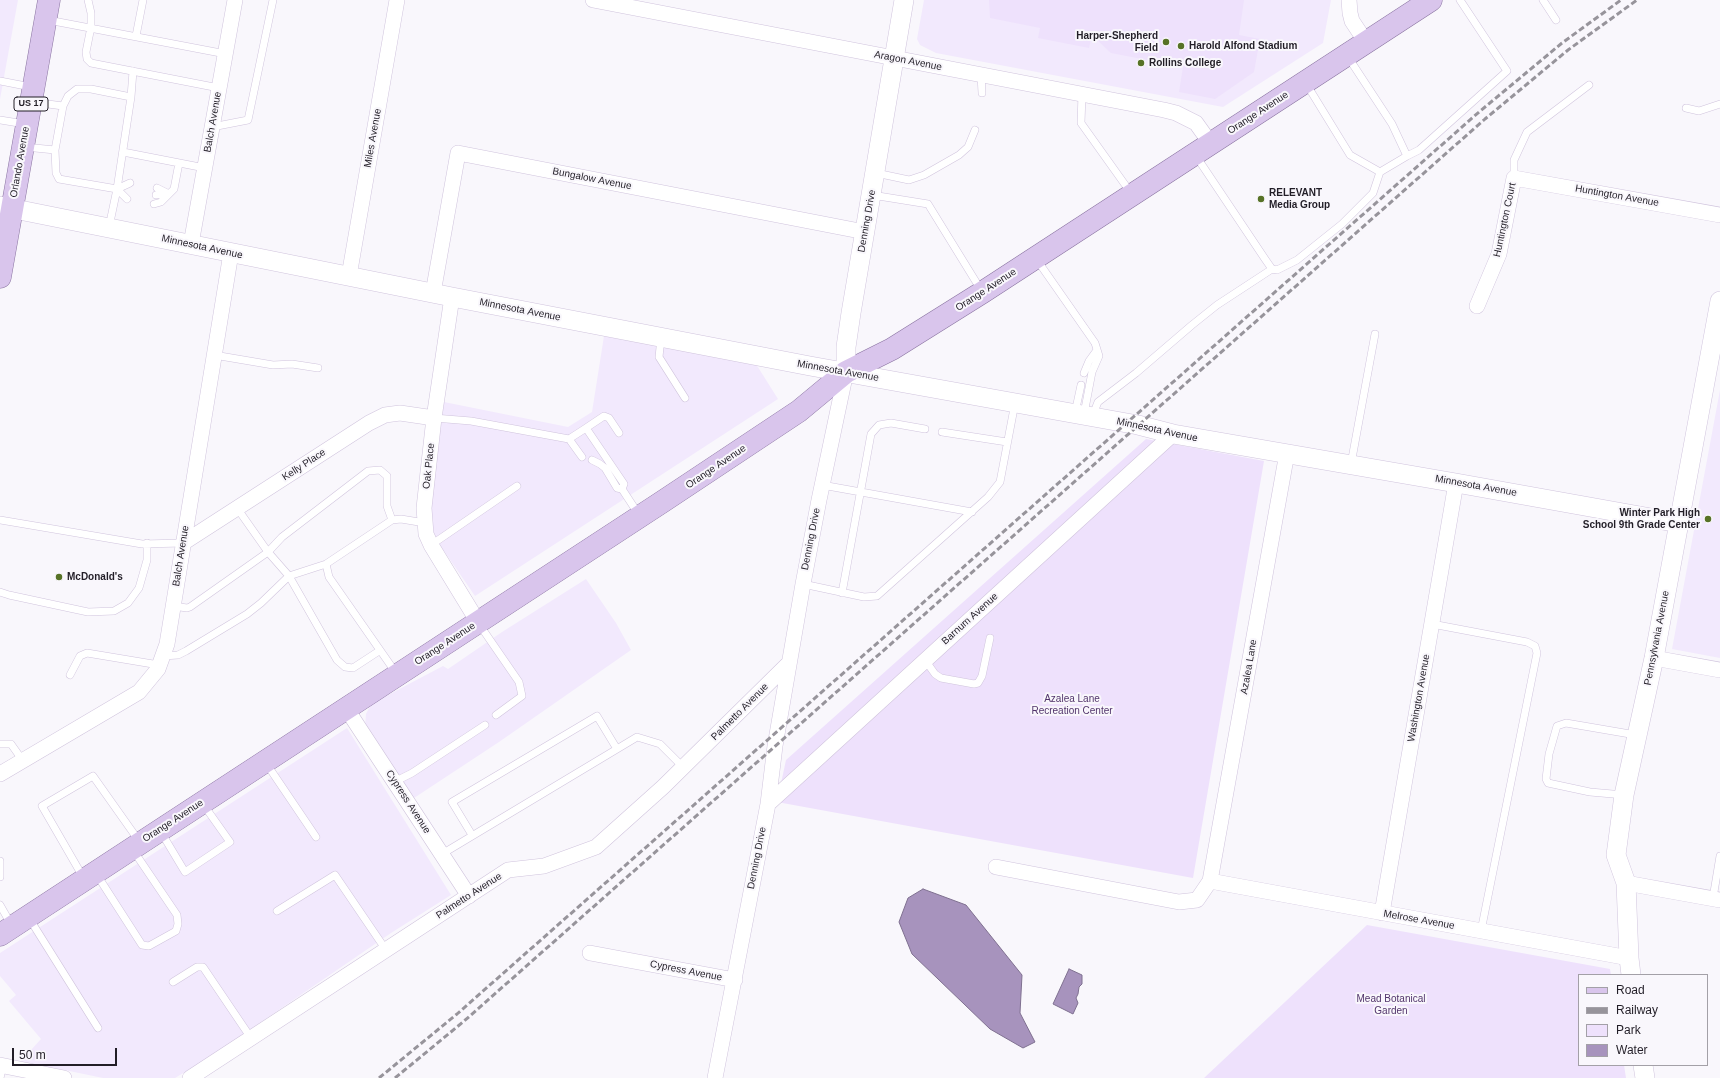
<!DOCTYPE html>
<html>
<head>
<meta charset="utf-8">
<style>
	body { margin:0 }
	#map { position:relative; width:1720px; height:1078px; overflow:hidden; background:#f9f7fc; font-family:Helvetica,sans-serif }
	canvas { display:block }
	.legend { position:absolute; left:1578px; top:974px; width:130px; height:92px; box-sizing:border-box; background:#f9f7fc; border:1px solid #a3a0a7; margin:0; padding:5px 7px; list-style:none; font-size:12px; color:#221e27 }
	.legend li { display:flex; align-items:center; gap:8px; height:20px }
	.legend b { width:20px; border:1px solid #a3a0a7 }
	.scale { position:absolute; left:12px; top:1048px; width:105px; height:18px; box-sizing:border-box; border:2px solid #221e27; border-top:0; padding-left:5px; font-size:12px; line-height:14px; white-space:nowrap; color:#221e27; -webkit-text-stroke:3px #f9f7fc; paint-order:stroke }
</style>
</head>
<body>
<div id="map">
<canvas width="1720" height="1078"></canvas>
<ul class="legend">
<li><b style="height:5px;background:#d9c5ec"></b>Road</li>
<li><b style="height:5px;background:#97949b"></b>Railway</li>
<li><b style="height:11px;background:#eee1fc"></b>Park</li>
<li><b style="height:11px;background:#a793bd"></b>Water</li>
</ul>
<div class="scale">50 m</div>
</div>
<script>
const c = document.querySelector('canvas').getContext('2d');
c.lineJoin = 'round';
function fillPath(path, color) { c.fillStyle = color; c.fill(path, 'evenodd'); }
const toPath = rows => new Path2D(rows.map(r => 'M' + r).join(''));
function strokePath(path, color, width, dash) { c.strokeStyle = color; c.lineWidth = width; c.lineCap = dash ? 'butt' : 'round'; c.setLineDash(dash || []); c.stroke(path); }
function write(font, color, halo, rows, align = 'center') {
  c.font = font + ' Helvetica,sans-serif'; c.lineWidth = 4; c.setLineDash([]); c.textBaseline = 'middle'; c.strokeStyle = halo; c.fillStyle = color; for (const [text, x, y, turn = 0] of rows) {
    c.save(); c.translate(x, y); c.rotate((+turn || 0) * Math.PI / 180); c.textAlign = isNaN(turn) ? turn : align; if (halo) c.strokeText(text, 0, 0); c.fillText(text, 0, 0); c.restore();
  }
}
fillPath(toPath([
	[0,0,18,0,0,99],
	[924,0,1331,0,1323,43,1223,107,936,53,920,45,917,39],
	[604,336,756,364,778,399,475,596,433,535,429,516,444,402,568,427,592,412],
	[1720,390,1720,658,1672,649],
	[586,579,616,623,631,650,499,742,414,798,365,727,366,714,371,704,443,666,448,669,502,632],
	[347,728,451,895,391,933,213,1055,175,1078,103,1078,21,1061,41,1039,9,1001,16,995,0,976,0,953]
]), '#f2e9fd');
fillPath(toPath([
	[989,0,1244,0,1239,35,1260,39,1254,72,1215,99,1179,92,1183,67,1111,53,1092,35,1089,48,1038,38,1040,28,990,18],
	[1146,439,1264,461,1193,878,777,802,786,760],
	[1367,925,1610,969,1611,975,1579,975,1579,1065,1624,1065,1626,1078,1204,1078]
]), '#eee1fc');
const water = toPath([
	[923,889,966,905,1022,975,1020,1013,1035,1042,1023,1048,990,1029,912,954,899,922,908,898,923,889],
	[1069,969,1082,975,1082,984,1079,987,1078,994,1076,998,1078,1003,1073,1014,1053,1004,1069,969]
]);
fillPath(water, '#a793bd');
strokePath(water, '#7f7090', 1);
const service = toPath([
	[88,0,91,13,91,27,86,52,87,59,91,63,219,88],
	[1543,0,1556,20],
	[48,20,226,54],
	[136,36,143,0],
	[981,75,982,93],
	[0,81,31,87],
	[1307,85,1350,155,1380,172,1407,156,1392,124,1348,57],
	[1082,94,1081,123,1131,193],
	[131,97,133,71],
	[1686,108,1699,111,1720,104],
	[0,120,25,124],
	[212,127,248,120,273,0],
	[25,147,55,150,63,106,33,102],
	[55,150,56,173,59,179,117,189,131,97,91,89,77,89,68,96,63,106],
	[123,152,205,168],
	[1196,156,1265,259,1272,269,1277,270,1297,260,1342,224,1373,193,1380,172],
	[1407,156,1419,150,1507,71,1460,0],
	[876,173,909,180,924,175,959,155,968,147,975,130],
	[1514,178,1514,160,1527,132,1589,85],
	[117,189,130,183],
	[117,189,127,199],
	[156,195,169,194,174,189,179,163],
	[872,195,928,204,981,290],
	[154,204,161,202,169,194,157,188],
	[109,227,117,189],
	[1037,260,1095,343,1099,356,1092,372,1084,414],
	[661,338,659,357,685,398],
	[214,355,273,365,292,364,318,368],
	[1084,373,1089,361,1097,350],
	[1075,413,1081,385],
	[1092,417,1098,402,1136,373,1192,325,1217,305,1272,269],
	[434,418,471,421,569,439],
	[586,428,604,416,609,418,619,433],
	[942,432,1007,442],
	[582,457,569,439,586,428,624,484,622,489],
	[592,460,600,464,605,468,617,488,622,489,639,515],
	[1351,464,1375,334],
	[822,485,972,512],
	[237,508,268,552,289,576,337,660,345,667,353,668,379,651],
	[0,520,142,544,183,543],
	[431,545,517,486],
	[326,564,329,577,396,673],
	[803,584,864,597,877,596,988,497,1000,482,1015,403],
	[0,592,9,595,88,612,114,611,128,603,139,588,147,560,147,543],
	[842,593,871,434,879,425,891,423,925,429],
	[173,606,187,608,190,607,268,552,282,537,368,471,380,470,387,476,387,506,392,520],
	[479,624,519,682,522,696,496,715],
	[1432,624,1527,642,1535,646,1537,653,1481,931],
	[163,656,178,655,186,651,247,614,261,603,289,576,326,564,392,520,401,519,425,523],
	[925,660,935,674,941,678,974,684,978,683,982,676,990,638],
	[70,675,80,656,87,653,159,665],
	[0,744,11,744,23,761],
	[266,763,316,837],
	[394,782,412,773,485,725],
	[1624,795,1590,792,1548,783,1546,779,1549,754,1557,726,1566,723,1636,735],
	[161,832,185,872,230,842,203,804],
	[472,835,452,802,597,716,617,749],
	[442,854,637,737,660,744,683,767],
	[0,861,0,877],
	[97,875,142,945,149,946,176,931,178,924,177,915,133,850],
	[83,877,42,806,93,776,139,841],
	[1713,898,1720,856],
	[0,905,12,926],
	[277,911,335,875,386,950],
	[29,918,98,1028],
	[173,982,197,967,203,967,251,1038],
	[0,1078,3,1066]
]);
const minor = toPath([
	[593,0,1164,110,1176,113,1196,123,1211,144],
	[1349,0,1350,13,1352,21,1366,42],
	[191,244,235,0],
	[349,276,397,0],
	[433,293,458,153,865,232],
	[452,297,434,418,424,508,426,534,431,545,478,622],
	[1477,306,1499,254,1514,178,1720,215],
	[183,543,369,423,385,415,400,413,434,418],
	[1654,658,1720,670],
	[346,708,469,896],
	[0,774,139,692,158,669,167,644,231,253],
	[768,804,1173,434],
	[996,867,1179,902,1197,900,1210,881,1287,453],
	[1210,881,1629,958],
	[1626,883,1720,900],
	[1382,913,1456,483],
	[590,953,735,980],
	[0,1065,64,1078],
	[190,1078,508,870,544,866,596,847,663,787,789,663],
	[715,1078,768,804,775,746,803,584,819,500,846,372]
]);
const tertiary = toPath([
	[0,206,452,297,810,366,1138,425,1173,434,1456,483,1679,523],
	[846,372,846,347,851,313,904,0],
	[1631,975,1629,958,1626,883,1616,855,1624,795,1654,658,1720,301],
	[1643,1065,1645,1078]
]);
const primary = toPath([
	[0,277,49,0],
	[0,935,662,502,799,411,846,372,892,349,983,292,1431,0]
]);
strokePath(service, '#d0c4dd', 8);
strokePath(minor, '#d0c4dd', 16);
strokePath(tertiary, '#d0c4dd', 20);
strokePath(primary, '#88729f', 23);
strokePath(service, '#fff', 7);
strokePath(minor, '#fff', 15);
strokePath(tertiary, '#fff', 19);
strokePath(primary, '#d9c5ec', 22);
strokePath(toPath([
	[379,1078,457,1014,1479,112,1562,43,1621,0],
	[395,1078,463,1022,1485,119,1568,50,1637,0]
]), '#97949b', 3, [6, 3]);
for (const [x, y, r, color] of [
	[1166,42,4,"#577226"],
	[1181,46,4,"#577226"],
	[1141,63,4,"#577226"],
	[1261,199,4,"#577226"],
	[1708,519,4,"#577226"],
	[59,577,4,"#577226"]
]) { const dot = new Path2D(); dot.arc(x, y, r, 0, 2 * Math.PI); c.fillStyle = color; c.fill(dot); strokePath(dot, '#f9f7fc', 1.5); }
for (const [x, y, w] of [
	[31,104,34]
]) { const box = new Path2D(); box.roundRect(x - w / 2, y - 7, w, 14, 3); c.fillStyle = '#f9f7fc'; c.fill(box); strokePath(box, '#221e27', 1); }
write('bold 9px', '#221e27', null, [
	["US 17",31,104]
]);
write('bold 10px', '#221e27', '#f9f7fc', [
	["Harper-Shepherd",1158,36,"right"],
	["Field",1158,48,"right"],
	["Harold Alfond Stadium",1189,46],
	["Rollins College",1149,63],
	["RELEVANT",1269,193],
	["Media Group",1269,205],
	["Winter Park High",1700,513,"right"],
	["School 9th Grade Center",1700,525,"right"],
	["McDonald's",67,577]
], 'left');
write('10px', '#221e27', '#f9f7fc', [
	["Aragon Avenue",908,61,11],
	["Orange Avenue",1258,113,-33],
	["Balch Avenue",213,122,-80],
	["Miles Avenue",373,138,-80],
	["Orlando Avenue",20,162,-80],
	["Bungalow Avenue",592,179,11],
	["Huntington Avenue",1617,196,10],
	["Huntington Court",1505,220,-78],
	["Denning Drive",867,221,-80],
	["Minnesota Avenue",202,247,12],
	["Orange Avenue",986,290,-33],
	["Minnesota Avenue",520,310,11],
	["Minnesota Avenue",838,371,10],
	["Minnesota Avenue",1157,430,12],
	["Kelly Place",304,465,-33],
	["Oak Place",429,466,-84],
	["Orange Avenue",716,467,-34],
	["Minnesota Avenue",1476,486,10],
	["Denning Drive",811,539,-79],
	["Balch Avenue",181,556,-81],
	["Barnum Avenue",970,619,-42],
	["Pennsylvania Avenue",1657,638,-79],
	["Orange Avenue",445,644,-33],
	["Azalea Lane",1249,667,-80],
	["Washington Avenue",1419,698,-80],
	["Palmetto Avenue",740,712,-45],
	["Cypress Avenue",408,802,57],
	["Orange Avenue",173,821,-33],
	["Denning Drive",757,858,-79],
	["Palmetto Avenue",469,896,-33],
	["Melrose Avenue",1419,920,10],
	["Cypress Avenue",686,971,11]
]);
write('10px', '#51346b', '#f9f7fc', [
	["Azalea Lane",1072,699],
	["Recreation Center",1072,711],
	["Mead Botanical",1391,999],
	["Garden",1391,1011]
]);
</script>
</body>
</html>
